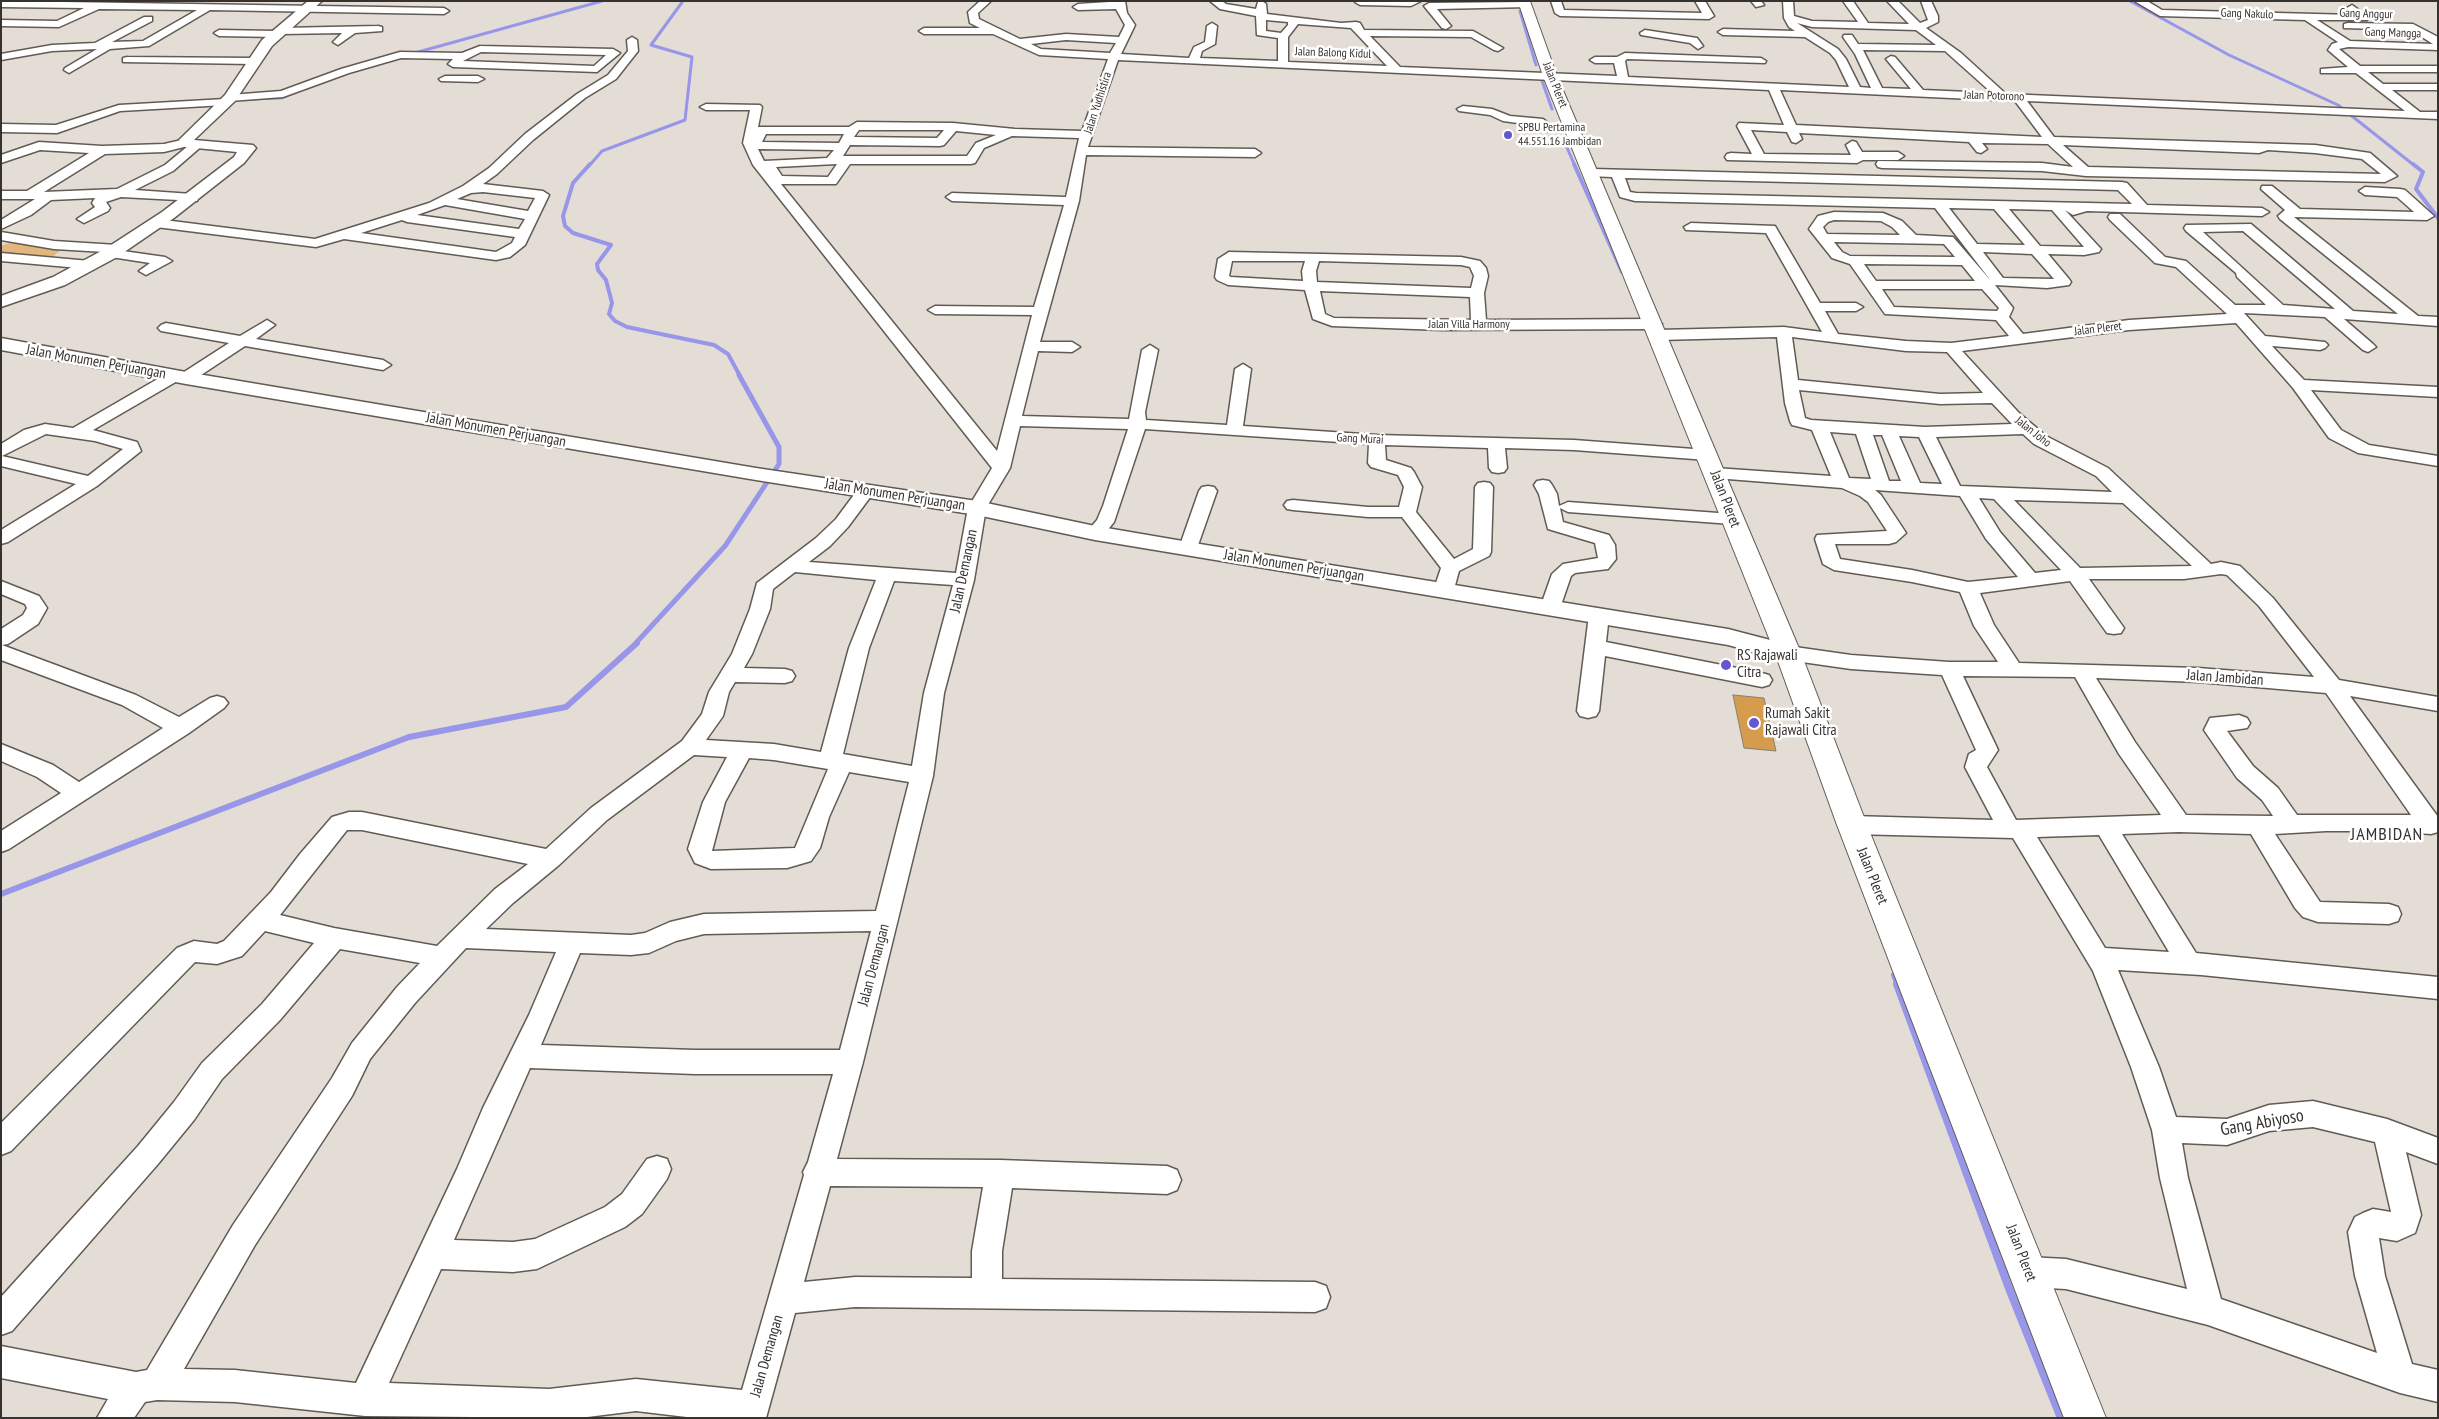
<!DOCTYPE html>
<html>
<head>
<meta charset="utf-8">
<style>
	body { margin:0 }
	#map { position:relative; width:2439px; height:1419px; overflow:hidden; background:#e4ddd5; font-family:"PT Sans Narrow",sans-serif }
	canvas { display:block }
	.frame { position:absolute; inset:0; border:2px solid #35322f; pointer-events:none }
</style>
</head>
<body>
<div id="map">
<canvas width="2439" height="1419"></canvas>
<div class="frame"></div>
</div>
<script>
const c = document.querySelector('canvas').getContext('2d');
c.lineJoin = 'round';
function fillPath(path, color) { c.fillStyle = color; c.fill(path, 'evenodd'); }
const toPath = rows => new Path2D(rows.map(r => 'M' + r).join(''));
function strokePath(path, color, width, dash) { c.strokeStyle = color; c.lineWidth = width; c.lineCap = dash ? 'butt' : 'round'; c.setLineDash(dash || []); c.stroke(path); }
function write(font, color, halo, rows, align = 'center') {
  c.font = font + ' "PT Sans Narrow",sans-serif'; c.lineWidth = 5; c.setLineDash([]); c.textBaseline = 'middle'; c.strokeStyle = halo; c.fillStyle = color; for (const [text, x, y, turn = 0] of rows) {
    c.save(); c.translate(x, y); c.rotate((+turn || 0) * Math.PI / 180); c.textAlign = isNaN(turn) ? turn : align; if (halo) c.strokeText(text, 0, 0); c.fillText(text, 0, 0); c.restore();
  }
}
fillPath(toPath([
	[9,243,66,246,51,258,1,256,1,246]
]), '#e3b67e');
strokePath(toPath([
	[2130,1,2229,55,2338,105,2415,166],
	[1520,11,1536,65],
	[411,54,602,1],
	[1541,78,1552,109],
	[246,99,281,98,300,90],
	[1565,143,1575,166],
	[589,166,602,151,685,120,692,57,651,45,683,1]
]), '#9896e8', 3);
strokePath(toPath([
	[590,164,573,183,563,216,565,226,573,233,611,245,597,264,598,270,606,280,612,303,609,314,615,321,627,327,714,345,728,354,740,376],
	[1574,164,1622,272],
	[2413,164,2423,172,2416,189,2438,218]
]), '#9896e8', 4);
strokePath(toPath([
	[635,644,725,546,779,464,779,447,739,375]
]), '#9896e8', 5);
strokePath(toPath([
	[1,894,409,737,566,707,637,643],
	[1894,975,1898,985]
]), '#9896e8', 6);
strokePath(toPath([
	[1897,984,2010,1291,2061,1418]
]), '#9896e8', 8);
const building = toPath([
	[1733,695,1764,698,1776,751,1744,748,1733,695]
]);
fillPath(building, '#d69c4e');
strokePath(building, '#847e76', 1);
const minor = toPath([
	[1,1,444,8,449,11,444,14,210,10,149,46,110,49,69,73,64,70,65,68,97,49,52,51,1,60,1,54,52,45,95,43,144,17,152,17,152,21,112,42,143,41,197,10,99,9,59,27,1,26,1,20,57,21,84,8,1,7,1,1],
	[980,1,991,1,978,13,979,19,1020,39,1066,34,1119,37,1125,25,1116,9,1078,10,1073,7,1078,4,1125,1,1127,13,1135,25,1121,54,1189,58,1194,47,1205,42,1207,26,1212,23,1217,26,1215,44,1202,51,1200,58,1278,61,1278,38,1257,35,1256,16,1220,9,1210,1,1222,1,1226,4,1256,9,1258,2,1262,1,1266,4,1267,14,1341,23,1356,22,1360,23,1364,30,1473,31,1503,48,1498,51,1494,50,1471,37,1370,36,1400,67,1617,76,1614,63,1595,63,1590,60,1595,57,1617,57,1625,53,1761,58,1766,61,1765,63,1627,59,1625,61,1628,77,1849,87,1836,60,1830,53,1805,37,1723,35,1718,32,1723,29,1795,31,1789,27,1784,18,1783,1,1793,1,1794,16,1812,21,1858,22,1843,1,1853,1,1868,23,1909,24,1887,1,1898,1,1920,23,1928,20,1921,1,1931,1,1938,16,1938,22,1926,28,1961,53,2006,94,2405,111,2356,73,2321,73,2321,69,2348,67,2328,50,2332,44,2338,42,2305,20,2160,16,2136,2,2147,1,2162,10,2354,15,2347,8,2352,5,2367,16,2367,20,2317,20,2350,41,2433,44,2411,30,2344,28,2344,24,2348,23,2413,24,2438,37,2438,50,2348,47,2339,49,2360,66,2438,66,2438,72,2368,72,2383,84,2438,84,2438,90,2392,90,2420,112,2438,112,2438,119,2027,101,2054,137,2315,145,2370,153,2397,176,2385,182,2086,176,2042,171,1882,168,1878,167,1876,164,1878,161,2042,163,2073,167,2048,144,1982,143,1987,149,1981,153,1977,152,1969,142,1799,133,1802,139,1796,143,1792,142,1787,132,1751,130,1764,154,1851,155,1846,145,1852,141,1856,142,1862,152,1898,152,1904,156,1898,160,1863,160,1857,163,1727,160,1725,157,1727,154,1731,153,1752,154,1737,126,1739,123,1784,125,1769,90,1118,60,1088,147,1255,149,1261,153,1255,157,1086,155,1079,201,1040,342,1072,342,1080,347,1072,352,1038,351,1022,416,1129,419,1142,350,1150,345,1158,350,1145,412,1146,420,1227,425,1235,369,1243,364,1251,369,1243,426,1377,435,1574,440,1707,450,1713,451,1716,455,1713,459,1707,460,1574,450,1505,448,1507,468,1504,472,1498,473,1492,472,1489,468,1488,448,1385,445,1386,460,1411,468,1414,472,1422,487,1416,512,1454,559,1473,549,1475,487,1478,483,1484,482,1490,483,1493,487,1491,552,1489,556,1459,571,1454,589,1451,593,1444,595,1437,593,1434,589,1441,568,1402,517,1368,517,1293,510,1287,509,1284,505,1287,501,1293,500,1368,507,1399,507,1404,487,1398,475,1371,467,1368,463,1369,444,1145,429,1114,522,1102,537,1095,539,1088,537,1086,533,1097,520,1103,506,1128,429,1020,426,1010,468,986,508,974,580,944,693,933,776,863,1062,837,1159,1000,1160,1167,1166,1177,1170,1181,1180,1177,1190,1167,1194,1012,1188,1002,1251,1002,1279,1315,1282,1326,1286,1330,1297,1326,1308,1315,1312,855,1307,795,1313,766,1418,695,1418,636,1411,579,1418,365,1416,235,1402,157,1400,145,1402,134,1418,97,1418,108,1399,1,1378,1,1346,136,1372,147,1370,233,1225,332,1078,352,1043,397,987,420,963,340,949,280,1020,222,1079,194,1120,158,1164,12,1331,1,1335,1,1297,138,1146,174,1102,202,1063,262,1004,314,943,265,931,242,956,217,964,195,962,11,1151,1,1155,1,1123,177,948,194,941,217,944,224,941,271,892,300,854,332,817,349,812,362,812,546,849,591,808,682,741,702,714,709,692,732,654,750,609,757,583,816,538,836,519,859,488,871,488,874,492,848,527,830,546,809,562,956,573,968,508,992,468,753,165,743,143,750,110,706,110,700,107,706,104,760,105,762,107,758,127,849,127,857,122,953,123,1015,129,1082,131,1108,59,1039,55,993,34,924,34,919,31,924,28,980,28,970,23,968,12,980,1],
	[1266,20,1288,22,1288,25,1281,33,1266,31,1266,20],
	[1797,23,1812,27,1916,30,1936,45,1858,44,1852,35,1844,35,1843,37,1855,54,1871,88,1860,87,1846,59,1838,49,1797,23],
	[1298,24,1351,28,1387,66,1288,62,1288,37,1298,24],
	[1066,40,1116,43,1110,53,1041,49,1031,44,1066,40],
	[1863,50,1945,51,1992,93,1923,90,1895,57,1891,56,1886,59,1911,89,1882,88,1863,50],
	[1780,90,2015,101,2042,137,1796,125,1780,90],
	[859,130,944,130,937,138,854,137,859,130],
	[956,131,996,135,976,143,967,156,843,156,850,145,940,146,944,145,956,131],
	[766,134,844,134,839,143,762,142,766,134],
	[1012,136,1079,138,1066,197,952,193,946,197,952,201,1064,205,1034,307,935,306,928,310,935,314,1032,315,997,451,781,184,836,184,850,164,971,164,975,163,984,148,1012,136],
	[2063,145,2259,153,2268,150,2315,153,2362,159,2381,174,2088,167,2063,145],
	[758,149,834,150,827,158,764,161,758,149],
	[837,164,828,177,782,176,776,167,837,164],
	[795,572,876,580,849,648,821,752,774,744,706,740,723,716,729,692,735,682,785,683,792,681,795,676,792,671,785,669,744,668,752,654,770,609,773,589,795,572],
	[894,581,953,585,924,693,912,766,843,754,869,648,894,581],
	[694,755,727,757,703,802,688,849,695,863,711,869,787,868,811,861,820,848,829,817,849,772,909,782,876,911,704,914,670,922,645,933,631,935,486,929,513,903,559,865,607,820,694,755],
	[749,758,774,760,828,769,795,848,712,851,725,802,749,758],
	[347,830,362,830,528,864,495,889,437,946,334,928,280,915,347,830],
	[871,931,840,1050,695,1050,541,1045,580,953,631,955,649,953,676,941,704,934,871,931],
	[466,948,556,952,529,1015,483,1108,457,1169,356,1383,235,1370,184,1369,255,1245,352,1096,370,1059,415,1003,466,948],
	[530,1068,695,1074,833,1074,808,1162,803,1172,804,1175,742,1390,636,1379,549,1389,389,1383,441,1269,513,1272,537,1269,625,1227,642,1214,667,1179,671,1169,667,1159,657,1156,647,1159,622,1194,605,1207,535,1239,513,1242,454,1240,530,1068],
	[830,1186,983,1187,972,1251,972,1278,855,1277,804,1282,830,1186],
	[1421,1,1411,6,1360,5,1355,2,1421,1],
	[1551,1,1561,1,1564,10,1702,13,1695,1,1705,1,1714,16,1709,19,1560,16,1555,13,1551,1],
	[1751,1,1761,1,1764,5,1756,7,1751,1],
	[1526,2,1529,3,1529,7,1437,9,1451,26,1446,29,1442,28,1424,6,1429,3,1526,2],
	[378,26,382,27,382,31,355,33,338,45,333,42,342,33,282,34,277,37,219,36,214,33,219,30,276,31,281,28,378,26],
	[1645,30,1697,38,1703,46,1698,49,1690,43,1641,35,1640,33,1645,30],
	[632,37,637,40,638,51,616,79,585,98,533,140,497,174,483,184,543,191,549,195,525,245,510,257,496,260,344,239,316,247,156,227,149,223,156,219,315,239,429,203,463,186,489,168,525,134,577,94,608,75,628,51,627,40,632,37],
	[483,192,535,198,528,211,457,199,471,193,483,192],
	[445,205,525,219,519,229,417,215,445,205],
	[402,220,407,222,515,237,512,243,496,252,361,233,402,220],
	[480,46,613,49,620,53,597,72,453,67,448,64,453,59,401,58,349,73,283,97,230,101,225,105,120,111,57,133,1,132,1,124,56,125,119,105,225,99,230,95,281,91,341,69,400,52,462,53,480,46],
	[481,52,606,55,594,66,463,61,481,52],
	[127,57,253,58,258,61,253,64,123,62,123,58,127,57],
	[445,76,478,76,484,79,478,82,441,81,439,79,445,76],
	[1463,106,1492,109,1510,116,1543,119,1553,127,1547,131,1539,126,1503,121,1490,115,1459,111,1457,109,1463,106],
	[186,139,192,143,201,142,203,145,173,171,135,190,192,194,197,195,198,198,197,201,121,197,106,202,110,208,108,211,84,223,77,219,95,207,92,203,95,198,51,200,31,215,1,229,1,220,35,199,1,199,1,191,27,191,89,153,40,150,1,163,1,155,39,142,102,146,164,144,186,139],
	[188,146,165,165,117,189,44,192,105,154,164,152,188,146],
	[1592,169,2122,182,2127,183,2147,205,2262,208,2269,212,2262,216,2087,211,2073,215,2065,210,2101,249,2099,252,2084,255,2048,254,2069,279,2071,282,2069,285,2047,288,1995,285,2013,308,2009,317,2023,334,2129,320,2227,314,2176,267,2155,263,2110,220,2108,217,2110,214,2120,214,2165,257,2186,261,2235,305,2266,305,2237,277,2236,273,2186,231,2184,228,2186,225,2251,224,2353,311,2398,314,2280,219,2278,216,2285,210,2261,189,2262,186,2272,186,2300,209,2414,212,2397,197,2365,195,2359,191,2365,187,2400,189,2405,190,2434,216,2427,220,2294,217,2418,316,2438,317,2438,326,2344,319,2373,344,2376,347,2368,352,2363,350,2325,317,2244,313,2265,336,2325,342,2328,345,2325,348,2320,350,2272,346,2304,380,2438,387,2438,397,2311,390,2341,430,2369,445,2438,456,2438,466,2358,453,2329,438,2293,388,2236,323,2129,330,1962,351,2019,413,2046,436,2108,468,2211,564,2221,562,2240,566,2273,598,2339,680,2438,697,2438,711,2350,696,2438,817,2438,832,2431,834,2387,831,2326,831,2275,834,2320,902,2389,904,2398,907,2401,914,2398,921,2389,924,2318,922,2303,917,2295,908,2251,834,2179,832,2122,834,2196,953,2438,977,2438,999,2201,975,2118,970,2159,1067,2176,1117,2227,1119,2269,1105,2313,1101,2387,1119,2438,1138,2438,1164,2406,1152,2421,1215,2415,1233,2397,1241,2379,1238,2385,1276,2412,1364,2438,1370,2438,1402,2400,1393,2208,1325,2066,1289,2028,1287,2017,1283,2013,1272,2017,1261,2028,1257,2066,1259,2187,1289,2160,1178,2152,1130,2131,1067,2093,971,2013,838,1852,834,1844,831,1840,825,1844,819,1852,816,1993,820,1965,767,1969,754,1976,750,1942,675,1851,669,1788,660,1781,658,1778,653,1781,648,1788,646,1851,655,1949,662,1998,662,1974,626,1960,592,1912,582,1834,570,1823,564,1815,539,1817,535,1887,531,1868,502,1860,496,1842,488,1715,478,1709,477,1706,473,1709,469,1715,468,1831,476,1812,430,1792,425,1790,421,1785,403,1777,337,1658,340,1650,335,1658,330,1784,327,1822,332,1766,233,1686,230,1684,227,1691,223,1775,226,1820,303,1856,303,1863,307,1856,311,1825,311,1838,334,1906,341,1951,343,2009,336,1996,320,1885,314,1850,264,1832,258,1809,229,1818,216,1834,212,1883,213,1902,221,1916,235,1953,237,1991,281,1935,208,1635,201,1620,197,1612,177,1588,176,1586,173,1592,169],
	[1625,178,2118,190,2132,204,1636,193,1630,192,1625,178],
	[1949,208,1994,209,2025,245,1977,244,1949,208],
	[2009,209,2052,210,2084,247,2040,246,2009,209],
	[1834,220,1881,221,1892,227,1900,235,1827,234,1823,227,1828,222,1834,220],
	[2243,231,2335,309,2283,305,2203,232,2243,231],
	[1834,242,1944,244,1955,257,1850,256,1842,252,1834,242],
	[1983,252,2032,254,2054,279,2003,278,1983,252],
	[1864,264,1962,265,1975,281,1876,281,1864,264],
	[1882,289,1982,289,1999,308,1997,311,1894,307,1882,289],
	[1792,337,1906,351,1947,352,1983,393,1940,394,1798,380,1792,337],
	[1799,390,1940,404,1992,403,2012,424,1925,427,1811,420,1805,418,1799,390],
	[1830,432,1856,434,1871,479,1849,478,1830,432],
	[2023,434,2034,444,2096,476,2112,492,1960,486,1936,437,2023,434],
	[1873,435,1882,435,1901,481,1889,481,1873,435],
	[1899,436,1919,437,1942,484,1920,483,1899,436],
	[1875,490,1960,496,1986,539,2018,577,1968,582,1912,570,1840,559,1835,544,1889,544,1896,542,1906,533,1881,495,1875,490],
	[1979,498,1994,499,2061,570,2035,573,2000,532,1979,498],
	[2014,500,2123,503,2192,566,2080,568,2014,500],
	[2221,574,2227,575,2259,606,2314,677,2198,668,2019,663,1994,625,1980,593,2070,581,2107,633,2114,634,2121,633,2124,628,2089,579,2184,579,2221,574],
	[1963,676,2075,677,2119,754,2161,815,2016,820,1987,767,1998,750,1963,676],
	[2096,678,2198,682,2326,693,2411,815,2297,815,2278,788,2253,766,2227,731,2247,728,2250,723,2247,718,2239,715,2210,718,2204,730,2237,778,2262,800,2273,816,2186,815,2135,742,2096,678],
	[2099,835,2169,952,2105,948,2037,837,2099,835],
	[2313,1127,2375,1142,2391,1212,2373,1209,2363,1213,2355,1217,2348,1232,2355,1276,2377,1353,2221,1299,2188,1178,2182,1143,2227,1145,2269,1131,2313,1127],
	[1,232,54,241,117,245,122,246,123,251,165,257,172,261,146,275,139,271,150,263,111,257,106,256,105,252,54,249,1,240,1,232],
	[1229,252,1461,257,1480,261,1486,268,1488,276,1484,293,1486,320,1654,319,1662,324,1654,329,1442,330,1332,326,1313,319,1305,290,1228,285,1217,280,1215,277,1218,259,1229,252],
	[1232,261,1305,261,1302,271,1303,281,1231,277,1229,276,1232,261],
	[1319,261,1461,265,1470,267,1474,276,1471,288,1317,282,1316,271,1319,261],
	[1320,291,1470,297,1471,320,1334,318,1325,314,1320,291],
	[1,253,90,261,97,265,90,269,1,261,1,253],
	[267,320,275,325,256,339,383,360,391,365,383,370,245,346,192,381,186,383,179,380,93,430,137,442,141,451,97,486,8,542,1,544,1,530,76,484,1,466,1,444,24,430,45,424,73,428,168,373,174,371,181,374,229,343,161,331,158,328,161,325,166,323,240,336,267,320],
	[46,434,95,441,123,449,88,476,2,456,46,434],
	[1543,480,1549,481,1552,485,1557,494,1559,506,1568,502,1732,514,1738,515,1741,519,1738,523,1732,524,1568,512,1560,508,1563,522,1609,535,1615,545,1616,559,1608,569,1575,573,1571,576,1560,608,1557,612,1550,614,1543,612,1540,608,1552,574,1563,564,1598,558,1595,543,1548,529,1539,494,1534,485,1537,481,1543,480],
	[1208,486,1214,487,1217,491,1197,548,1195,552,1181,552,1179,548,1199,491,1202,487,1208,486],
	[1,581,39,596,47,608,38,624,8,644,2,645,136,695,179,717,210,698,217,696,224,698,228,703,224,708,189,733,9,849,1,852,1,831,61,793,37,777,1,761,1,744,53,765,79,782,163,728,122,705,1,660,1,629,23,615,27,608,25,604,1,594,1,581],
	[1599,609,1606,611,1609,615,1606,642,1762,673,1769,675,1772,680,1769,685,1762,687,1605,656,1599,711,1596,716,1588,718,1580,716,1577,711,1589,615,1592,611,1599,609]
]);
const tertiary = toPath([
	[308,1,322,1,272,46,235,101,194,140,253,145,256,148,244,163,174,218,117,257,65,285,1,307,1,296,53,277,105,249,162,212,234,157,237,152,186,147,181,146,179,140,225,95,262,40,308,1],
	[1,338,186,372,756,468,977,501,1095,526,1206,545,1728,629,1797,647,1801,653,1797,659,1788,661,1728,645,1095,540,977,515,756,480,186,384,1,350,1,338]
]);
const secondary = toPath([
	[1518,1,1530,1,1557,76,1801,653,1867,825,2106,1418,2064,1418,1837,825,1775,653,1543,76,1518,1]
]);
strokePath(minor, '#615b54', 3);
strokePath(tertiary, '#615b54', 3);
strokePath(secondary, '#615b54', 2);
fillPath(minor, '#fff');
fillPath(tertiary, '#fff');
fillPath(secondary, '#fff');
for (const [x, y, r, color] of [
	[1508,135,5,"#6456cf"],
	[1726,665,6,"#6456cf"],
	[1754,723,6,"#6456cf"]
]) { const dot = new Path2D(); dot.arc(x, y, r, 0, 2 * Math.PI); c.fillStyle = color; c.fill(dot); strokePath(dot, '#fff', 2); }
write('12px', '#35322f', '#fff', [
	["Gang Nakulo",2247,14,2],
	["Gang Anggur",2366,14,2],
	["Gang Mangga",2393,33,2],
	["Jalan Balong Kidul",1333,53,2],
	["Jalan Pleret",1555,85,68],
	["Jalan Potorono",1994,96,2],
	["Jalan Yudhistira",1098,103,-72],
	["Jalan Villa Harmony",1469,325],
	["Jalan Pleret",2098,329,-7],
	["Jalan Joho",2033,432,38],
	["Gang Murai",1360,439,3]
]);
write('12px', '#35322f', '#fff', [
	["SPBU Pertamina",1518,128],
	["44.551.16 Jambidan",1518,142]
], 'left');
write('15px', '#35322f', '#fff', [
	["Jalan Monumen Perjuangan",96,362,10],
	["Jalan Monumen Perjuangan",496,430,10],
	["Jalan Monumen Perjuangan",895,495,9],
	["Jalan Pleret",1725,499,69],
	["Jalan Monumen Perjuangan",1294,566,9],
	["Jalan Demangan",964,571,-78],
	["Jalan Jambidan",2225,678,4],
	["Jalan Pleret",1872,876,68],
	["Jalan Demangan",874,965,-75],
	["Jalan Pleret",2021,1253,69],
	["Jalan Demangan",767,1356,-74]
]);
write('15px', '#35322f', '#fff', [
	["RS Rajawali",1737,656],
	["Citra",1737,673],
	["Rumah Sakit",1765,714],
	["Rajawali Citra",1765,731]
], 'left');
c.letterSpacing = '1px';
write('18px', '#35322f', '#fff', [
	["JAMBIDAN",2387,835]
]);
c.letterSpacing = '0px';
write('18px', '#35322f', '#fff', [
	["Gang Abiyoso",2262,1123,-10]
]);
</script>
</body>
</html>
